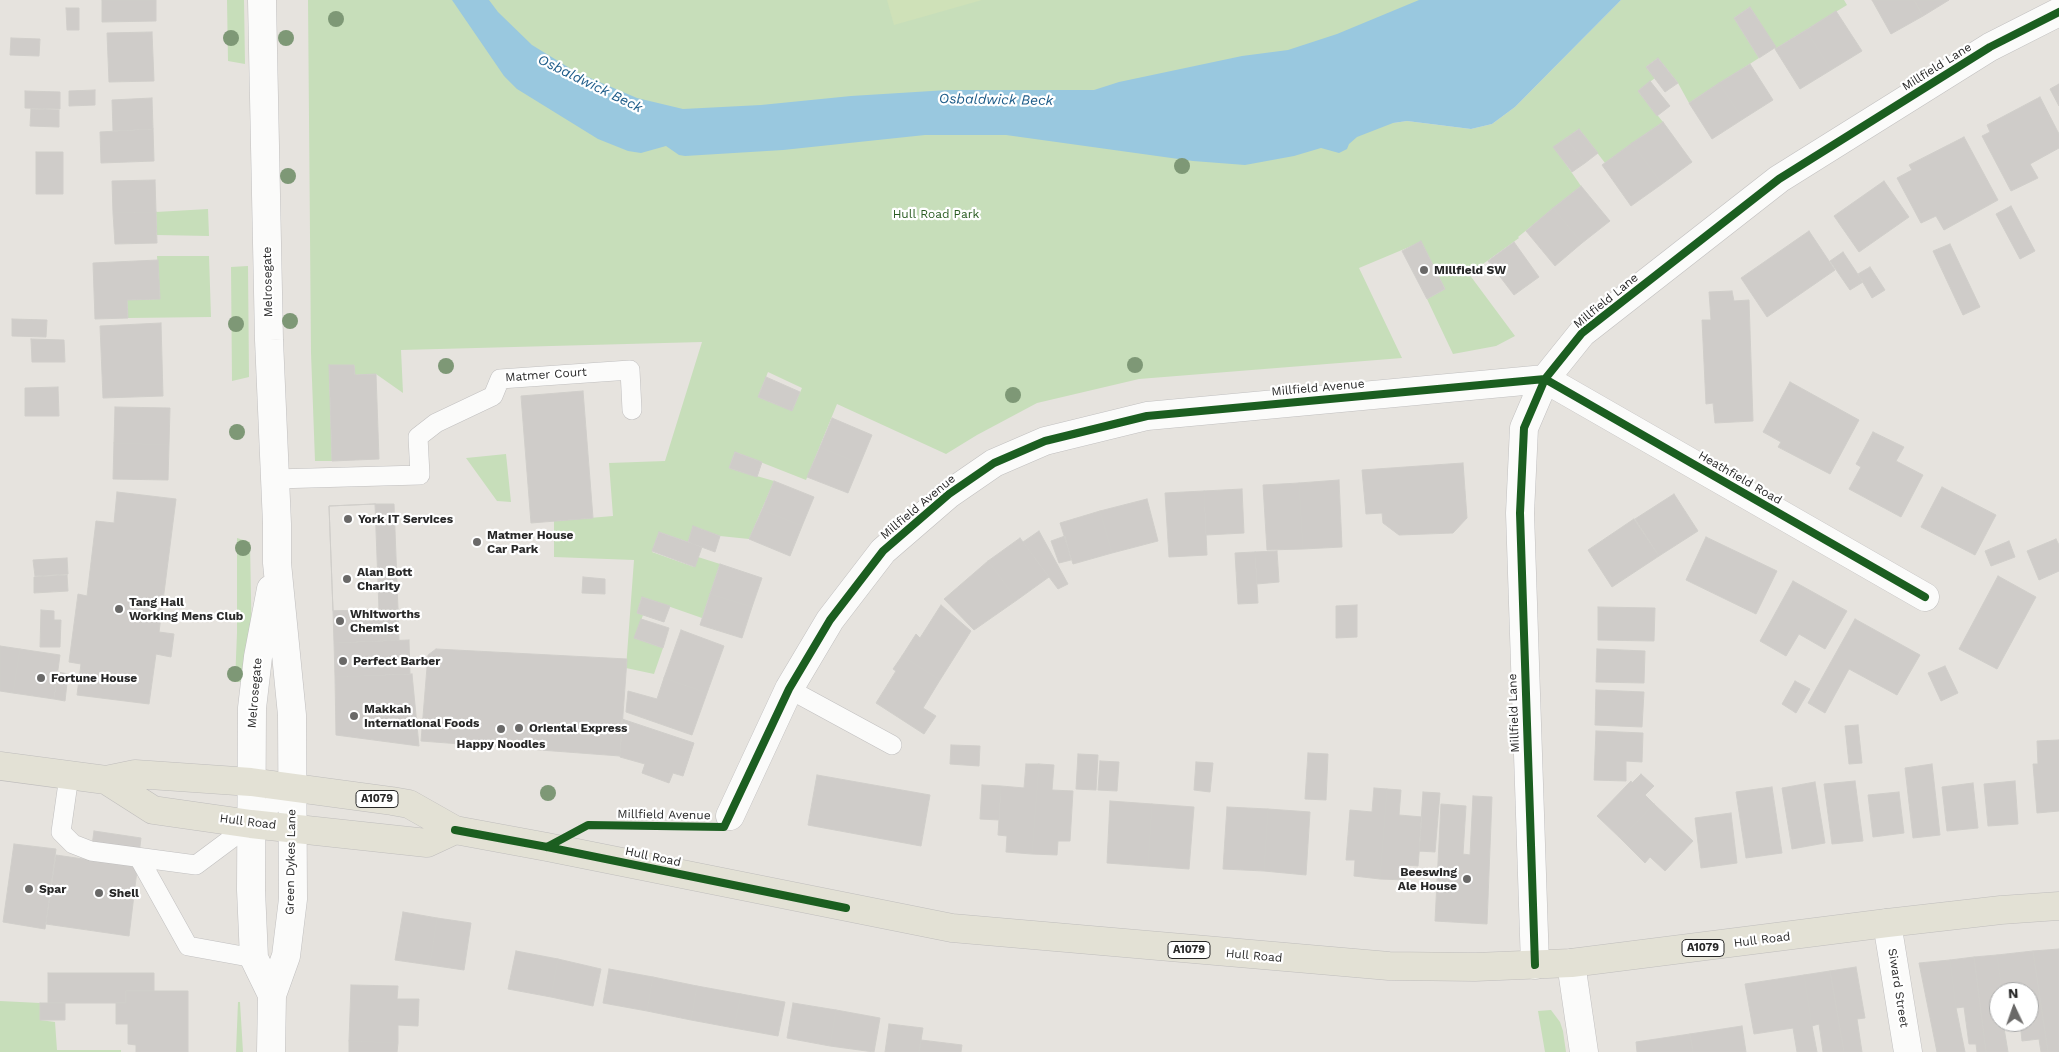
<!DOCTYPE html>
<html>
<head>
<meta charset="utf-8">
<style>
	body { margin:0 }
	#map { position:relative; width:2059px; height:1052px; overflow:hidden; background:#e6e3de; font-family:"Work Sans",sans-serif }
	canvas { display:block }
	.north { position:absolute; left:1989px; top:982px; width:50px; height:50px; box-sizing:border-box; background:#fff; border:1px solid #a9a9a9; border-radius:50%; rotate:357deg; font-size:14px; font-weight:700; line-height:20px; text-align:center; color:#282828 }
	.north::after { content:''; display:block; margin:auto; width:18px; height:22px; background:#6a6968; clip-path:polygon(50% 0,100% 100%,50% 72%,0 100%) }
</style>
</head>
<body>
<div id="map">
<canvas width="2059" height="1052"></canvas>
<div class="north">N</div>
</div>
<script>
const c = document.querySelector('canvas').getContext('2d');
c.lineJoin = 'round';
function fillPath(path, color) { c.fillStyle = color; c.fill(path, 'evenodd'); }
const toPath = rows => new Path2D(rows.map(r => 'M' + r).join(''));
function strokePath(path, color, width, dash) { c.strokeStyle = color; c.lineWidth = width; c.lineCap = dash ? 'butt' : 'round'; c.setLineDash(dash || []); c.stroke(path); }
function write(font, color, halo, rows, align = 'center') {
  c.font = font + ' "Work Sans",sans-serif'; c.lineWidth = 4.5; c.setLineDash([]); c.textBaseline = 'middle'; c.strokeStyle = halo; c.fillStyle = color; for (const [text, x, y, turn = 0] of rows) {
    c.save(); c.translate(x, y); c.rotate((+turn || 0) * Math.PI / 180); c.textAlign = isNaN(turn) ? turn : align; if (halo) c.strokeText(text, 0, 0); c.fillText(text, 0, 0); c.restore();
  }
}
fillPath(toPath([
	[227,0,244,0,245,64,228,61],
	[308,0,1480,0,1393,123,1407,121,1471,129,1492,124,1515,107,1621,0,1844,0,1847,5,1775,49,1750,7,1734,18,1759,58,1689,103,1678,83,1658,58,1646,67,1655,78,1638,91,1663,122,1605,163,1579,129,1554,147,1581,186,1518,237,1519,238,1469,274,1515,336,1496,346,1453,354,1427,299,1445,289,1421,242,1359,268,1402,358,1139,379,1037,403,977,435,946,454,837,404,806,480,735,452,729,468,774,481,749,539,720,536,693,527,688,542,659,532,652,552,694,567,698,557,720,564,702,618,642,597,637,613,643,615,635,638,663,648,654,674,626,668,634,560,554,557,554,521,613,516,609,463,665,461,702,342,401,350,403,393,376,374,355,375,354,365,329,365,332,461,315,461,311,353],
	[768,372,802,388,792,410,758,397],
	[208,209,209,236,157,235,156,212],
	[157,256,209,256,211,317,128,318,127,300,160,299],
	[248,266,249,377,232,381,231,267],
	[506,454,511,502,497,501,466,458],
	[237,538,250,542,252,651,250,682,235,682,237,633],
	[0,1001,40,1003,40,1020,55,1022,57,1050,121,1050,121,1052,0,1052],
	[238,1002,240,1002,243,1052,236,1052],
	[1551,1010,1560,1022,1563,1031,1566,1052,1545,1052,1538,1011]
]), '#c7deba');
fillPath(toPath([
	[887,0,982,0,894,25]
]), '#cfe1b8');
fillPath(toPath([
	[452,0,489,0,498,12,532,45,576,72,637,98,683,109,761,105,851,96,948,90,1094,90,1119,82,1242,56,1288,50,1337,34,1419,0,1621,0,1515,107,1492,124,1471,129,1407,121,1393,123,1357,137,1349,144,1347,149,1339,153,1321,148,1294,156,1245,165,1193,161,1006,135,925,135,783,150,685,156,679,155,666,146,641,153,628,151,598,139,517,89,504,76]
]), '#99c8df');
const building = toPath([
	[102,0,156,0,156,21,102,22,102,0],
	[1872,0,1914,0,1923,16,1891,34,1872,0],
	[1914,0,1949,0,1923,16,1914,0],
	[1750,7,1776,47,1759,58,1734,18,1750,7],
	[66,8,79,8,79,30,67,30,66,8],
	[1836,11,1862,51,1831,70,1806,30,1836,11],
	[1806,30,1831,70,1800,89,1775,49,1806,30],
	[152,32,154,81,109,82,107,33,152,32],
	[11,38,40,39,39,56,10,55,11,38],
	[1658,58,1678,83,1665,92,1646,67,1658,58],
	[1750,64,1773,100,1743,119,1719,83,1750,64],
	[1650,81,1670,106,1657,116,1638,91,1650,81],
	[1719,83,1743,119,1712,139,1689,103,1719,83],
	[2059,84,2059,106,2050,89,2059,84],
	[95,90,95,105,69,106,69,91,95,90],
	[25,91,60,92,60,109,25,108,25,91],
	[2040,97,2059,134,2059,148,2030,164,2038,178,2011,191,1982,136,1990,132,1987,125,2040,97],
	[152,98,153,129,113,131,112,100,152,98],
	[31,109,59,110,59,127,30,126,31,109],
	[1663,122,1692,162,1662,184,1632,143,1663,122],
	[153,129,154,161,101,163,100,132,153,129],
	[1579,129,1598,153,1585,163,1566,138,1579,129],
	[1964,137,1998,200,1944,230,1936,216,1921,223,1897,178,1912,170,1909,165,1964,137],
	[1566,138,1585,163,1572,172,1553,147,1566,138],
	[1632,143,1662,184,1631,206,1602,165,1632,143],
	[36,152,63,152,63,194,36,194,36,152],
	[155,180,156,212,113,213,112,181,155,180],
	[1884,181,1909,217,1859,252,1834,216,1884,181],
	[1581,186,1610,221,1582,243,1553,208,1581,186],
	[2011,206,2035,251,2020,259,1996,214,2011,206],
	[1553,208,1582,243,1555,266,1526,231,1553,208],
	[156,212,157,243,115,244,113,213,156,212],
	[1809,231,1835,270,1767,317,1741,278,1809,231],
	[1421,241,1445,289,1427,299,1402,251,1421,241],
	[1514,242,1539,277,1514,295,1488,261,1514,242],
	[1950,244,1980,307,1963,315,1933,251,1950,244],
	[1843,252,1863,282,1850,290,1830,261,1843,252],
	[158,260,160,299,127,300,128,318,95,319,93,263,158,260],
	[1870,267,1885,290,1872,298,1858,274,1870,267],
	[1732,291,1734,301,1749,300,1753,421,1715,423,1713,403,1706,404,1702,320,1711,320,1709,292,1732,291],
	[12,319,47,320,46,337,12,336,12,319],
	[161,323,163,396,103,398,100,326,161,323],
	[31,339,64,340,65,362,32,362,31,339],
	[329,365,354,365,355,375,376,374,379,459,332,461,329,365],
	[766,377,800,392,792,411,758,397,766,377],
	[1790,382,1859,420,1830,474,1778,447,1781,442,1763,432,1790,382],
	[58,387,59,416,25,416,25,388,58,387],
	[583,391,593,518,531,523,521,396,583,391],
	[115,407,170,408,169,445,114,443,115,407],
	[832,418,872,435,860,464,820,447,832,418],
	[1873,432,1904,447,1896,461,1923,475,1901,517,1849,489,1861,467,1856,464,1873,432],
	[114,443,169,445,168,480,113,479,114,443],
	[820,447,860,464,848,493,807,477,820,447],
	[735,452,762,462,757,477,729,468,735,452],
	[1463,463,1467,518,1453,533,1399,535,1383,523,1382,513,1366,514,1362,470,1463,463],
	[1339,480,1342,547,1303,549,1299,483,1339,480],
	[774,481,814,497,802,526,762,510,774,481],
	[1299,483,1303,549,1267,550,1263,485,1299,483],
	[1942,487,1996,515,1975,555,1921,527,1942,487],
	[1242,489,1244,533,1206,535,1204,491,1242,489],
	[1204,491,1207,555,1169,557,1165,493,1204,491],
	[117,492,176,499,159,632,174,634,171,657,156,654,149,704,77,695,81,664,69,662,78,594,87,596,96,521,114,523,117,492],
	[1674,494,1698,531,1659,556,1635,519,1674,494],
	[1147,499,1158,541,1112,553,1100,511,1147,499],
	[375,504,394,504,398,609,333,611,329,506,375,504],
	[375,504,379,610,333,611,329,506,375,504],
	[762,510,802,526,790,556,749,539,762,510],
	[1100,511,1112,553,1073,564,1060,523,1100,511],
	[1634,519,1659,556,1612,587,1588,550,1634,519],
	[693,526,720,536,715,552,688,542,693,526],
	[1039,531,1068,584,1058,589,1023,542,1039,531],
	[659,532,702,547,695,567,652,551,659,532],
	[1065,536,1071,560,1059,563,1051,541,1065,536],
	[1706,537,1777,571,1756,614,1686,580,1706,537],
	[1020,538,1049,577,1017,600,988,561,1020,538],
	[2056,539,2059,545,2059,571,2039,580,2027,551,2056,539],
	[2009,541,2015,557,1991,566,1985,551,2009,541],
	[1277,551,1279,582,1257,584,1255,552,1277,551],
	[1255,552,1258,603,1238,604,1235,553,1255,552],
	[67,558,68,574,35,576,33,560,67,558],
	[988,561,1017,600,974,630,944,599,988,561],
	[720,564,762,578,752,607,710,594,720,564],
	[67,575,68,591,34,593,34,577,67,575],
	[1998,576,2036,597,1997,669,1959,649,1998,576],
	[583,577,605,579,605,594,582,593,583,577],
	[1793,581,1847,611,1825,649,1799,634,1786,656,1760,641,1793,581],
	[710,594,752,607,742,638,700,625,710,594],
	[642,597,670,606,664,622,637,613,642,597],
	[941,605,971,631,940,680,902,656,916,634,920,638,941,605],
	[1357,605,1357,637,1336,638,1336,606,1357,605],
	[1598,607,1655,608,1654,641,1598,640,1598,607],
	[398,609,399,640,334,643,333,611,398,609],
	[41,610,54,611,54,620,61,620,60,647,40,647,41,610],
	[641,619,669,628,663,648,634,638,641,619],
	[1855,619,1920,655,1897,695,1849,669,1825,713,1808,703,1855,619],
	[681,630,724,646,707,693,664,678,681,630],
	[409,640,410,674,335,677,334,643,409,640],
	[0,646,20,649,13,693,0,691,0,646],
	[20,649,60,655,54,699,13,693,20,649],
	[436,649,627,659,620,756,421,741,428,655,436,649],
	[1597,649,1645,651,1644,683,1596,682,1597,649],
	[902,656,940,680,923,708,936,716,924,734,876,703,896,671,893,669,902,656],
	[1945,666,1958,693,1941,701,1928,673,1945,666],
	[58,672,68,674,65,701,54,699,58,672],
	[412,674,419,746,336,735,335,677,412,674],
	[664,678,707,693,692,735,626,712,628,691,657,699,664,678],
	[1795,681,1810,689,1796,713,1782,704,1795,681],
	[1596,690,1644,692,1642,727,1595,725,1596,690],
	[622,719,694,743,683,776,673,773,669,783,642,773,645,764,620,757,622,719],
	[1858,725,1862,763,1849,764,1845,726,1858,725],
	[1596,731,1643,733,1642,762,1626,761,1626,781,1594,780,1596,731],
	[2059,740,2059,811,2037,813,2033,764,2038,764,2037,741,2059,740],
	[951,745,980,746,979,766,950,764,951,745],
	[1308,753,1328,754,1326,800,1305,799,1308,753],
	[1078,754,1098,755,1096,790,1076,789,1078,754],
	[1100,761,1119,762,1117,791,1098,790,1100,761],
	[1196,762,1213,763,1210,792,1194,790,1196,762],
	[1026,764,1039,764,1032,854,1006,852,1007,836,998,835,1001,786,1024,788,1026,764],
	[1039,764,1054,765,1052,790,1073,791,1070,841,1058,841,1057,855,1032,854,1039,764],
	[1932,764,1940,835,1913,838,1905,768,1932,764],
	[1641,774,1654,786,1645,795,1654,804,1621,839,1597,816,1631,781,1632,783,1641,774],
	[817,775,930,795,921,846,808,825,817,775],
	[1855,781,1863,841,1832,844,1824,784,1855,781],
	[2015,781,2018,824,1988,826,1984,784,2015,781],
	[1815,782,1825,843,1792,849,1782,788,1815,782],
	[1973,783,1978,828,1947,831,1942,787,1973,783],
	[982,785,1001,786,999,820,980,819,982,785],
	[1772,787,1782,853,1746,858,1736,792,1772,787],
	[1374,788,1387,789,1380,879,1354,876,1355,860,1346,860,1350,810,1372,812,1374,788],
	[1387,789,1401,790,1399,815,1422,817,1418,866,1406,865,1405,880,1380,879,1387,789],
	[1423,792,1440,793,1435,852,1419,851,1423,792],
	[1899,792,1904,833,1873,837,1868,795,1899,792],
	[1473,796,1492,797,1487,924,1435,921,1441,804,1466,806,1463,854,1470,855,1473,796],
	[1110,801,1152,804,1148,866,1107,863,1110,801],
	[1152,804,1194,807,1189,869,1148,866,1152,804],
	[1654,804,1693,841,1665,871,1650,857,1645,863,1621,839,1654,804],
	[1227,807,1268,809,1264,871,1223,869,1227,807],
	[1268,809,1310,812,1306,875,1264,871,1268,809],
	[1731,813,1737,863,1701,868,1695,818,1731,813],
	[94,831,141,838,129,936,46,924,56,855,90,860,94,831],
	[14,844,56,849,45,929,3,922,14,844],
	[403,912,437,918,430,965,395,960,403,912],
	[437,918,471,923,464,970,430,965,437,918],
	[2059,949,2059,1052,2048,1052,2033,951,2059,949],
	[516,951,558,959,551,997,508,989,516,951],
	[2033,951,2048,1052,2041,1052,2039,1039,2022,1041,2020,1022,2029,1022,2029,992,2002,992,1997,955,2033,951],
	[1997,955,2002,992,1999,992,1999,1022,2003,1022,2008,1052,1986,1052,1974,957,1997,955],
	[1974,957,1986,1052,1977,1052,1976,1044,1969,1044,1964,1007,1956,1008,1950,960,1974,957],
	[558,959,601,969,593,1006,551,997,558,959],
	[1950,960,1956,1008,1965,1052,1937,1052,1919,963,1950,960],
	[1856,967,1865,1018,1857,1019,1862,1052,1844,1052,1830,971,1856,967],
	[609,969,653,977,647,1011,603,1003,609,969],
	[1830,971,1844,1052,1823,1052,1819,1024,1812,1026,1804,975,1830,971],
	[48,973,154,973,154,991,126,991,126,1003,48,1003,48,973],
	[1804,975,1812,1026,1817,1052,1797,1052,1793,1028,1754,1034,1745,984,1804,975],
	[653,977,697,986,691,1020,647,1011,653,977],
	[351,985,398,986,397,999,419,999,418,1026,398,1025,398,1043,349,1041,351,985],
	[697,986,741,994,734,1028,691,1020,697,986],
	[126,991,188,991,188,1052,136,1052,136,1045,128,1044,128,1024,116,1024,116,1003,126,1003,126,991],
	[741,994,785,1002,778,1036,734,1028,741,994],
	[40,1003,65,1003,65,1020,40,1020,40,1003],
	[793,1003,836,1010,830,1046,787,1038,793,1003],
	[836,1010,880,1018,874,1052,830,1046,836,1010],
	[889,1024,923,1028,919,1052,885,1052,889,1024],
	[1742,1026,1746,1052,1693,1052,1690,1034,1742,1026],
	[1690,1034,1693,1052,1637,1052,1636,1042,1690,1034],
	[921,1040,962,1045,961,1052,919,1052,921,1040],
	[349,1041,398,1043,397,1052,349,1052,349,1041]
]);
fillPath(building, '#cfccc9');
strokePath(building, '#d0ceca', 1);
const lane = toPath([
	[275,479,420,475,418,437,436,423,493,396,500,379,630,370,632,410],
	[789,689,892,745],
	[69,776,61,832,73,844,91,851,196,865,251,824,292,787],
	[139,858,188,946,254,958]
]);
const street = toPath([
	[730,816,789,689,830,620,883,551,949,494,994,463,1045,441,1147,416,1545,379,1925,597],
	[1887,923,1908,1052],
	[1571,963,1584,1052],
	[1535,965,1520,513,1524,428,1545,379,1582,333,1779,179,1990,47,2059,12]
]);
const secondary = toPath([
	[262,0,269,340,277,524,277,563,292,715,293,899,286,956,272,995,271,1052],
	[271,589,258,657,252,708,251,890,254,958,272,995]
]);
const primary = toPath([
	[0,766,106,780,135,774,251,782,392,801,409,804,455,830,547,847,952,928,1389,966,1475,967,1571,963,1887,923,2001,910,2059,906],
	[106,780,153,810,251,824,427,843,455,830]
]);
strokePath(lane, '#c0bfbf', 20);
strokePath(street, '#c0bfbf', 29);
strokePath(secondary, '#c0bfbf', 29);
strokePath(primary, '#bfbdbc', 29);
strokePath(lane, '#fbfbfa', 19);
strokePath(street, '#fbfbfa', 28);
strokePath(secondary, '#fbfbfa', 28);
strokePath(primary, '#e3e1d5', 28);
strokePath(toPath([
	[455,830,547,847,846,908],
	[547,847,588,825,724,827,789,689,830,620,883,551,949,494,994,463,1045,441,1147,416,1545,379,1925,597],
	[1535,965,1520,513,1524,428,1545,379,1582,333,1779,179,1990,47,2059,12]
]), '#1b5e20', 8);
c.fillStyle = '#7e9876';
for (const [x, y] of [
	[336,19],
	[231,38],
	[286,38],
	[1182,166],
	[288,176],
	[290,321],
	[236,324],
	[1135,365],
	[446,366],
	[1013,395],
	[237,432],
	[243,548],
	[235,674],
	[548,793]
]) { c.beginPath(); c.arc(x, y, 8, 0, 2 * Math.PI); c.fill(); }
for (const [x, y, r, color] of [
	[1424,270,5,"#6a6968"],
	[348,519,5,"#6a6968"],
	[477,542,5,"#6a6968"],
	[347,579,5,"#6a6968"],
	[119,609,5,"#6a6968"],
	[340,621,5,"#6a6968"],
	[343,661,5,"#6a6968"],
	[41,678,5,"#6a6968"],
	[354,716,5,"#6a6968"],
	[519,728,5,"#6a6968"],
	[501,729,5,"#6a6968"],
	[1467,879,5,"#6a6968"],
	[29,889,5,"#6a6968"],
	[99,893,5,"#6a6968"]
]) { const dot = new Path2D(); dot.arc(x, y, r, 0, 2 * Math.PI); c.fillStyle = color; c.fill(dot); strokePath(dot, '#fff', 2); }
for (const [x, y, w] of [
	[377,799,42],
	[1703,948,42],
	[1189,950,42]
]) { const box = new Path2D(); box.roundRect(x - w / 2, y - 8.5, w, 17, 4); c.fillStyle = '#fff'; c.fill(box); strokePath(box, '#282828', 1); }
write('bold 11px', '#282828', null, [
	["A1079",377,799],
	["A1079",1703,948],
	["A1079",1189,950]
]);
write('12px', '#282828', '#fff', [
	["Millfield Lane",1937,67,-32],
	["Melrosegate",268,282,-91],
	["Millfield Lane",1606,301,-39],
	["Matmer Court",546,375,-4],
	["Millfield Avenue",1318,388,-5],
	["Heathfield Road",1740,478,30],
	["Millfield Avenue",918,507,-40],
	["Melrosegate",255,693,-85],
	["Millfield Lane",1514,713,-92],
	["Millfield Avenue",664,815,1],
	["Hull Road",248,822,7],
	["Hull Road",653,857,12],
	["Green Dykes Lane",291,862,-89],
	["Hull Road",1762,940,-7],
	["Hull Road",1254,956,5],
	["Siward Street",1898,988,81]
]);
write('12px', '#295b21', '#fff', [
	["Hull Road Park",936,214]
]);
write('bold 12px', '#282828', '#fff', [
	["Millfield SW",1434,270],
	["York IT Services",358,519],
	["Matmer House",487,535],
	["Car Park",487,549],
	["Alan Bott",357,572],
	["Charity",357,586],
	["Tang Hall",129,602],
	["Working Mens Club",129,616],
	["Whitworths",350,614],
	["Chemist",350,628],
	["Perfect Barber",353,661],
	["Fortune House",51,678],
	["Makkah",364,709],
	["International Foods",364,723],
	["Oriental Express",529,728],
	["Happy Noodles",501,744,"center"],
	["Beeswing",1457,872,"right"],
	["Ale House",1457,886,"right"],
	["Spar",39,889],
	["Shell",109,893]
], 'left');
write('italic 14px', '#1c5b88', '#fff', [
	["Osbaldwick Beck",590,84,26],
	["Osbaldwick Beck",996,100,1]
]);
</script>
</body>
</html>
